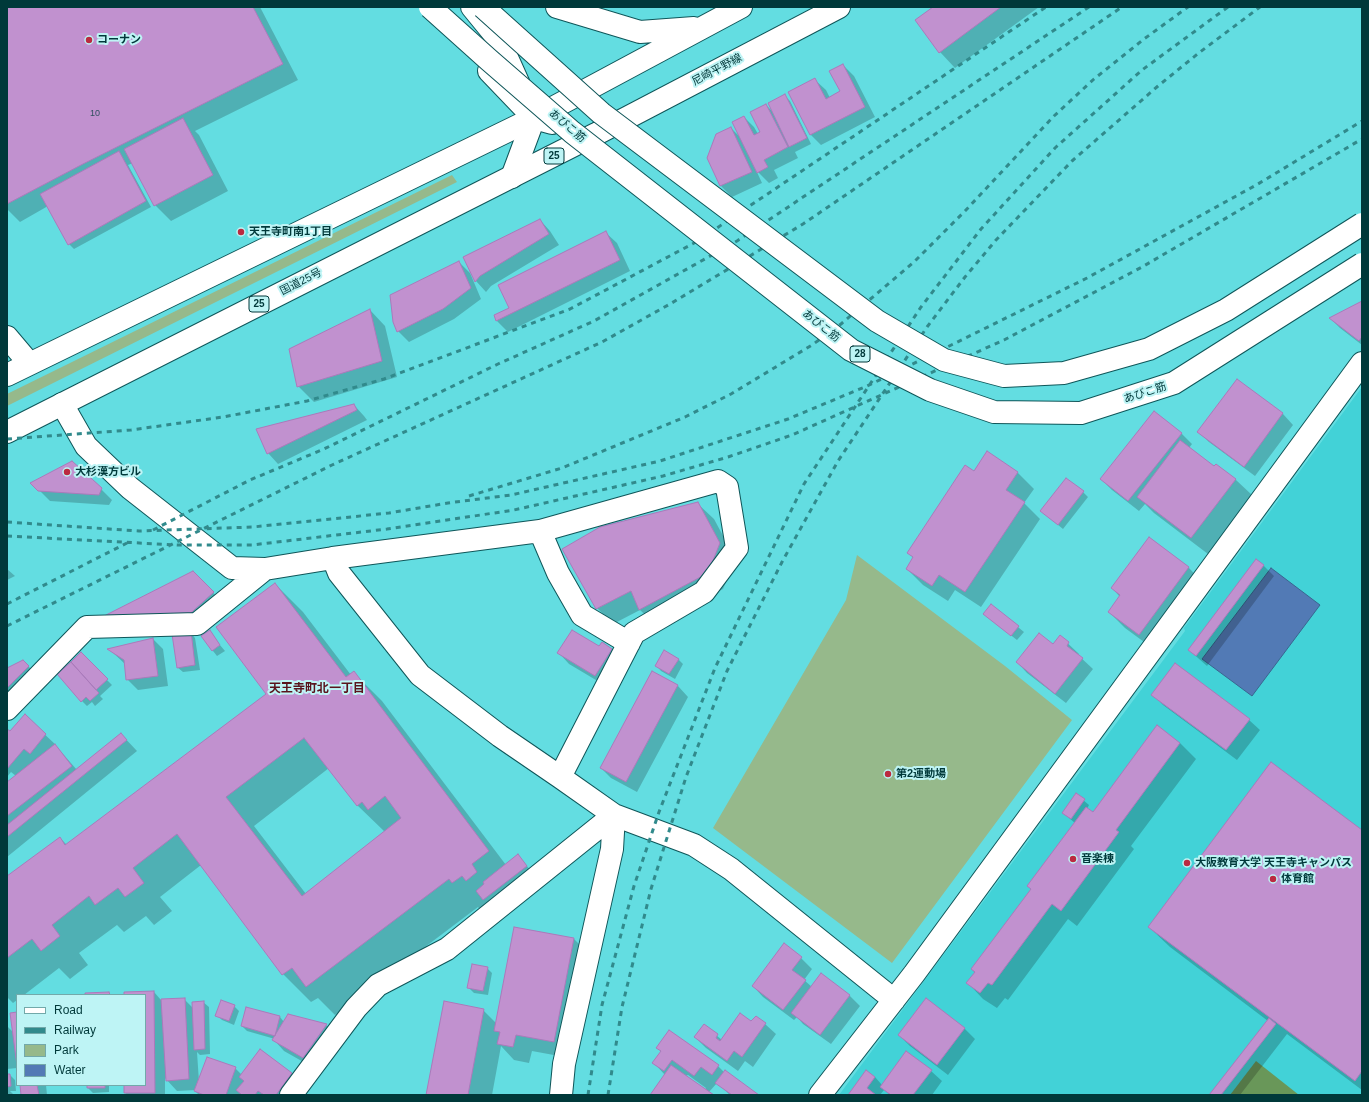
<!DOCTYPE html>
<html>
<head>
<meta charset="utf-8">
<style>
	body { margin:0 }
	#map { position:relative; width:1369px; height:1102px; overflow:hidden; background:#63dde1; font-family:Helvetica,sans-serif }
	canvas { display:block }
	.frame { position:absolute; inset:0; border:8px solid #00393a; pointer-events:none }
	.legend { position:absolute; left:16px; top:994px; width:130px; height:92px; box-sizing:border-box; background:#bef4f5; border:1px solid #72a9aa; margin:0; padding:5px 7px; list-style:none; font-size:12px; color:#00393a }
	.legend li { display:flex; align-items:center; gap:8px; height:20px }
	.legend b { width:20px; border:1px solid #72a9aa }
</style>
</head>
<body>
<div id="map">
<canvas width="1369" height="1102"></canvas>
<div class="frame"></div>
<ul class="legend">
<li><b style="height:5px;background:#fff"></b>Road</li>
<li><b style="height:5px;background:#318a8c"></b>Railway</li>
<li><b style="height:11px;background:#96b98b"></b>Park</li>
<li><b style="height:11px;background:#527ab5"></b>Water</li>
</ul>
</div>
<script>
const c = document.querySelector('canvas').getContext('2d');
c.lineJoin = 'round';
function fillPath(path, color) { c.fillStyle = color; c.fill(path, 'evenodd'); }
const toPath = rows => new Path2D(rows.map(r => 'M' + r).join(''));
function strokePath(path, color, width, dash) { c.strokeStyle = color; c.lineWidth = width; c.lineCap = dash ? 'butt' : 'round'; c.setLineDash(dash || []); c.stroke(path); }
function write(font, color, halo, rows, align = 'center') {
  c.font = font + ' Helvetica,"Noto Sans JP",sans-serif'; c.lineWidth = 4; c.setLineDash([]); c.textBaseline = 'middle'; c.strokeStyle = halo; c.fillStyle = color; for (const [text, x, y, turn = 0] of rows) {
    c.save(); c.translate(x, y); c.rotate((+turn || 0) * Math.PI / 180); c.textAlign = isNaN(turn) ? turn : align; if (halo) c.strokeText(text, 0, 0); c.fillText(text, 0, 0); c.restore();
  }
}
fillPath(toPath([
	[1362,387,1362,1095,839,1095,1185,631,1184,628]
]), '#42d2d7');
fillPath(toPath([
	[452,175,457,182,7,406,7,394],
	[857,555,1005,666,1072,720,892,963,713,828,846,600]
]), '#96b98b');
fillPath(toPath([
	[1256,1061,1299,1095,1230,1095]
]), '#699759');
const water = toPath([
	[1271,568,1320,605,1252,696,1202,659,1271,568]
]);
fillPath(water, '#527ab5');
strokePath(water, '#396690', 1);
fillPath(toPath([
	[7,7,260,7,298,80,195,131,199,135,228,191,171,221,155,205,133,163,128,165,151,207,74,249,69,244,48,206,20,222,7,209],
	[935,7,1039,7,955,68,940,52],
	[843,65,854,76,875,117,821,145,810,134,815,80,826,90,830,98,841,92],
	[785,96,790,101,811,144,795,152,798,158,774,170,778,178,769,183,756,170,762,183,732,197,721,186,708,158,731,128,740,137,744,117,754,127,758,134,761,132,766,105,773,112],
	[540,220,550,231,559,245,491,286,486,292,476,281,464,258],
	[606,233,617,243,630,271,508,332,497,321,495,316,511,308],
	[459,262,470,273,481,299,454,319,409,342,398,331],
	[1362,302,1362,345,1340,328,1330,318],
	[370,310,385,326,397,377,314,402,298,386],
	[1237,380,1283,414,1293,425,1255,476,1209,442,1199,432],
	[354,405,364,416,367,420,278,464,268,453],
	[1154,413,1182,434,1192,444,1189,448,1214,468,1216,465,1236,480,1252,495,1208,554,1154,513,1145,504,1139,511,1112,490,1101,479],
	[987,453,1018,473,1034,489,1024,503,1040,519,981,607,955,590,948,601,923,585,907,569,914,558,908,553,974,472],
	[32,483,101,489,112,500,109,505,50,501],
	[1083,492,1088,497,1063,529,1047,516],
	[698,504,714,519,736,560,723,589,656,625,640,610,613,624,597,608],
	[1149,538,1189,568,1204,584,1155,650,1125,628,1109,612,1120,597,1112,588],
	[1263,565,1274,576,1207,666,1189,650],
	[7,569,15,576,7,580],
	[193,572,224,604,194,631,106,616],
	[275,584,303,612,351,675,354,673,382,701,506,865,518,855,531,871,481,911,478,907,335,1015,318,998,311,1002,283,974,201,865,160,897,172,911,154,925,146,916,124,932,117,925,79,953,88,965,70,979,59,968,24,995,17,995,17,1000,13,1003,7,997,7,878,60,838,67,845,267,694],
	[329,768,357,805,385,832,306,894,254,826],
	[991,605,1024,632,1017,640,990,619],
	[190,632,195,638,200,670,183,672,177,667],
	[209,632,225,651,217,656,202,637],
	[1060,636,1079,654,1078,655,1093,669,1066,703,1027,673,1017,662,1053,645],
	[153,639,163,649,168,686,138,690,127,679,125,664,109,649],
	[600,648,612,650,622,660,606,686,569,664,559,653],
	[81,654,112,685,100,696,103,699,95,706,92,702,87,706,82,701],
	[678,659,683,664,675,679,661,671,656,665],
	[23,661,44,682,7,720,7,669],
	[652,672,678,686,688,697,637,792,611,778,601,768],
	[1153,694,1249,720,1260,730,1237,760,1163,705],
	[25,716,56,745,56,746,77,770,121,734,137,751,7,857,7,783,16,776,11,772,7,777,7,730,10,732],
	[1157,727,1180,743,1196,759,1131,846,1134,849,1077,926,1068,919,1008,1000,1005,998,997,1008,983,999,968,983,975,973,972,969,1032,889,1075,823,1063,813,1076,794,1089,805,1087,809,1093,814],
	[1362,832,1362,1090,1287,1034,1240,1095,1211,1095,1268,1021,1170,947,1149,927],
	[515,928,574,939,590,955,570,1058,532,1051,529,1063,514,1060,501,1046,492,1095,427,1095,483,1010,496,1023],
	[784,945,801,958,812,969,804,980,812,987,849,995,860,1006,831,1044,803,1024,797,1017,794,1020,763,997,753,986],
	[487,968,492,973,488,995,474,993,468,987],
	[154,992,161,1000,184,999,193,1008,203,1002,209,1007,210,1054,200,1055,197,1052,199,1082,235,1068,242,1075,260,1050,292,1074,302,1085,295,1095,242,1095,241,1094,240,1095,199,1095,195,1091,196,1090,177,1091,165,1078,165,1095,128,1095,125,1093,125,1085,145,1085,145,995,125,995],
	[234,1006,239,1011,234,1025,222,1020,217,1015],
	[17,1013,17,1068,7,1069,7,1026,13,1032],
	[288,1016,326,1025,337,1035,314,1068,284,1051,274,1040,275,1039,247,1031,242,1026,280,1017,284,1022],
	[756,1017,765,1024,776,1034,753,1067,745,1061,738,1071,706,1048,695,1037,704,1025,722,1040,751,1023],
	[964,1028,975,1039,948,1075,910,1046,899,1035],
	[657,1048,718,1066,724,1072,757,1095,730,1095,717,1083,709,1092,713,1095,651,1095,665,1075,654,1063,662,1052],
	[688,1075,706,1088,705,1090,686,1076],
	[931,1071,942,1081,932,1095,890,1095,884,1090,880,1095,849,1095,875,1077,882,1085],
	[7,1075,10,1075,15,1080,16,1091,10,1091,14,1095,7,1095],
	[21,1085,46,1085,47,1095,22,1095],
	[88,1085,109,1085,109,1092,93,1093,88,1088]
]), '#0003');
const building = toPath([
	[7,7,253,7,283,64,83,164,7,204,7,7],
	[933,7,1001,7,939,53,915,20,933,7],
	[843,64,865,107,810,135,788,92,815,78,826,99,840,91,829,71,843,64],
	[785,94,807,138,789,147,768,103,785,94],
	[766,104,788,147,764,160,768,167,757,173,732,122,744,116,754,135,760,132,750,112,766,104],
	[183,118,213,175,154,206,124,149,183,118],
	[731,127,752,172,720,186,707,158,716,134,731,127],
	[119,151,146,201,68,245,40,194,119,151],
	[540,219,549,234,480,276,475,282,463,257,540,219],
	[606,231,620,260,496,321,494,315,509,308,498,285,606,231],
	[459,261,471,288,443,309,397,332,393,322,390,295,459,261],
	[1362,301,1362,337,1359,341,1329,318,1362,301],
	[370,309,382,361,297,387,289,349,370,309],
	[1237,379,1283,413,1244,467,1197,432,1237,379],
	[354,404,357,410,267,454,256,429,354,404],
	[1154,411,1182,433,1128,501,1100,479,1154,411],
	[1180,440,1214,466,1216,464,1236,479,1191,538,1137,497,1180,440],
	[987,451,1018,472,1006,490,1025,502,965,592,939,575,932,586,906,569,913,557,907,553,965,465,974,471,987,451],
	[72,461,102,488,99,495,38,491,30,483,72,461],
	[1066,478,1084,491,1058,525,1040,511,1066,478],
	[698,502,720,543,708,573,639,610,631,591,596,609,562,549,600,527,698,502],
	[1149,537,1189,567,1139,635,1108,612,1120,595,1111,588,1149,537],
	[1256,559,1264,565,1196,656,1188,650,1256,559],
	[193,571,214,592,183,620,104,616,193,571],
	[275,583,346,677,354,671,489,851,472,864,477,872,466,881,462,876,452,883,449,879,306,987,292,968,282,975,177,834,133,868,144,883,125,897,118,888,95,905,89,896,52,925,60,936,41,951,32,939,7,958,7,876,60,837,65,845,266,694,216,627,275,583],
	[304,738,357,806,362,802,368,810,385,796,401,818,302,896,226,797,304,738],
	[991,604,1019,626,1011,636,983,614,991,604],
	[210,630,220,645,212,651,201,636,210,630],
	[572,630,599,646,602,642,612,649,595,676,557,653,572,630],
	[191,631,195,665,177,668,172,634,191,631],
	[1039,633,1053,644,1060,635,1069,642,1067,646,1083,658,1055,694,1016,662,1039,633],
	[153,638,158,676,126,680,124,660,107,649,153,638],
	[664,650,679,659,669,674,655,666,664,650],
	[81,652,108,679,96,690,71,662,81,652],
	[23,660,29,666,7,688,7,668,23,660],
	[71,662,99,693,90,701,86,697,81,702,57,674,71,662],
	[1175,663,1250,719,1226,750,1151,695,1175,663],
	[652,671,678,685,626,782,600,768,652,671],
	[25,714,46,734,30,754,24,749,7,769,7,729,10,731,25,714],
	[1157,725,1180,743,1116,830,1119,832,1061,911,1052,904,992,985,988,983,980,993,966,983,975,972,971,969,1031,889,1027,886,1086,807,1093,812,1157,725],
	[121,733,127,740,7,837,7,825,121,733],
	[55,744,72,766,7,816,7,782,55,744],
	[1271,762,1362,830,1362,1071,1355,1081,1148,927,1271,762],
	[1076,793,1085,799,1071,819,1062,813,1076,793],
	[518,854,527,866,483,900,476,891,484,884,483,882,518,854],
	[514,927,574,938,554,1042,516,1035,513,1047,497,1044,500,1032,494,1031,514,927],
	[784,943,802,957,792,970,806,980,783,1010,752,986,784,943],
	[472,964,488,967,483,991,467,988,472,964],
	[821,973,850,995,820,1035,791,1013,821,973],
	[154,991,155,1093,124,1093,124,1085,145,1085,145,995,124,995,124,992,154,991],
	[109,992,110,995,85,995,85,993,109,992],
	[185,998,189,1079,166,1081,161,999,185,998],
	[926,998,965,1028,937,1065,898,1035,926,998],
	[221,1000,235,1005,229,1021,215,1016,221,1000],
	[204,1001,205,1049,194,1050,192,1002,204,1001],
	[444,1001,484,1009,468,1095,426,1095,444,1001],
	[246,1007,280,1016,275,1036,241,1026,246,1007],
	[17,1012,17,1066,10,1013,17,1012],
	[740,1013,751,1021,756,1016,766,1023,742,1057,734,1051,727,1061,694,1037,704,1024,718,1034,716,1038,720,1041,740,1013],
	[288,1014,327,1024,303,1058,272,1040,288,1014],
	[1269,1018,1276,1024,1221,1095,1209,1095,1269,1018],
	[669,1030,719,1065,712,1075,701,1067,694,1076,672,1060,664,1071,652,1063,661,1051,656,1048,669,1030],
	[260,1049,292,1073,276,1095,264,1095,258,1091,255,1095,242,1095,236,1090,244,1081,239,1077,260,1049],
	[906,1051,932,1070,913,1095,891,1095,880,1087,906,1051],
	[207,1057,236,1067,226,1095,204,1095,194,1091,207,1057],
	[671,1065,714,1095,650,1095,671,1065],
	[725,1070,759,1095,732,1095,715,1083,725,1070],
	[866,1070,875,1077,867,1088,876,1095,848,1095,866,1070],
	[7,1074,10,1074,11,1086,7,1087,7,1074],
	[20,1085,37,1085,39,1095,21,1095,20,1085],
	[87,1085,105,1085,105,1088,87,1088,87,1085]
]);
fillPath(building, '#c191cf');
strokePath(building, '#ab79ba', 1);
const street = toPath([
	[7,337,29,363],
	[62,404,86,446,130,488,232,568,265,569,333,558],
	[540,531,558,573,582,615,629,643],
	[7,709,87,627,197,624,265,569],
	[560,777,634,633,704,592,737,548,727,487,718,481,540,531,333,558,339,573,420,675,500,736,560,777,614,815,612,849,564,1064,561,1095],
	[291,1095,356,1008,378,985,447,949,614,815,694,845,731,869,894,1000],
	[820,1095,914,974,1362,363]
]);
const secondary = toPath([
	[472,7,499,40,534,118,512,177],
	[557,7,640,32,694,28],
	[489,71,534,118,552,123],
	[534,118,741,7],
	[600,132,839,7]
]);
const highway = toPath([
	[7,375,534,118],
	[7,432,596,134]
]);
strokePath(street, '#0f5659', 24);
strokePath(secondary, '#0f5659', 24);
strokePath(highway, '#0f5659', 24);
strokePath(street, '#fff', 22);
strokePath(secondary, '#fff', 22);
strokePath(highway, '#fff', 22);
strokePath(toPath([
	[7,439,131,430,223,417,307,401,384,379,570,309,696,242,1046,7],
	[469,496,562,468,685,417,731,394,812,345,841,324,914,262,965,211,1054,116,1094,79,1144,39,1188,7],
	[7,522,139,531,253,527,389,513,448,503,511,495,660,461,788,419,867,386,925,358,1087,278,1258,184,1362,121],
	[153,530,250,480,324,449,498,364,594,321,737,241,1089,7],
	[7,536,177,545,252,545,387,529,514,510,663,476,728,457,792,435,1004,340,1142,267,1362,139],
	[7,604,127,543],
	[7,626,332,465,602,342,670,304,803,224,1122,7],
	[588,1095,602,1005,634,886,659,812,715,668,804,484,921,307,981,229,1055,148,1142,70,1228,7],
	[608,1095,622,1007,651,889,686,777,727,671,782,562,838,461,927,327,965,277,996,240,1072,161,1158,86,1200,52,1260,7]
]), '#318a8c', 3, [5, 5]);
const primaryBridge = toPath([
	[430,7,489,60,572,132,851,350,930,390,994,412,1081,413,1174,383,1362,264],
	[483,7,601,113,877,321,944,360,1004,376,1064,373,1149,349,1226,310,1362,224]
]);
strokePath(primaryBridge, '#0f5659', 24, []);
strokePath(primaryBridge, '#fff', 22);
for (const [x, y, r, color] of [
	[89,40,4,"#bb2a40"],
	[241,232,4,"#bb2a40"],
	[67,472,4,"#bb2a40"],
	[888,774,4,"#bb2a40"],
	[1073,859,4,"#bb2a40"],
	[1187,863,4,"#bb2a40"],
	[1273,879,4,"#bb2a40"]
]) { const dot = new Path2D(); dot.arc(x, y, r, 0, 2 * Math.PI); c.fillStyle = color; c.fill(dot); strokePath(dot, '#bef4f5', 1.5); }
write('9px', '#304f5f', null, [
	["10",95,114]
]);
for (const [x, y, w] of [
	[554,156,20],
	[259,304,20],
	[860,354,20]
]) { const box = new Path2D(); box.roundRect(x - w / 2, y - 8, w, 16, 3); c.fillStyle = '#bef4f5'; c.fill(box); strokePath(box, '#00393a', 1); }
write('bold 10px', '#00393a', null, [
	["25",554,156],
	["25",259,304],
	["28",860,354]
]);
write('bold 11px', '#00393a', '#bef4f5', [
	["コーナン",97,40],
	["天王寺町南1丁目",249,232],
	["大杉漢方ビル",75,472],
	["第2運動場",896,774],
	["音楽棟",1081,859],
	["大阪教育大学 天王寺キャンパス",1195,863],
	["体育館",1281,879]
], 'left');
write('11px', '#00393a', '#bef4f5', [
	["尼崎平野線",717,70,-28],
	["あびこ筋",567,126,40],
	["国道25号",301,282,-27],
	["あびこ筋",821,326,38],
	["あびこ筋",1145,393,-18]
]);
write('bold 12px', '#59131c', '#bef4f5', [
	["天王寺町北一丁目",317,689]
]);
</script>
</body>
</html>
